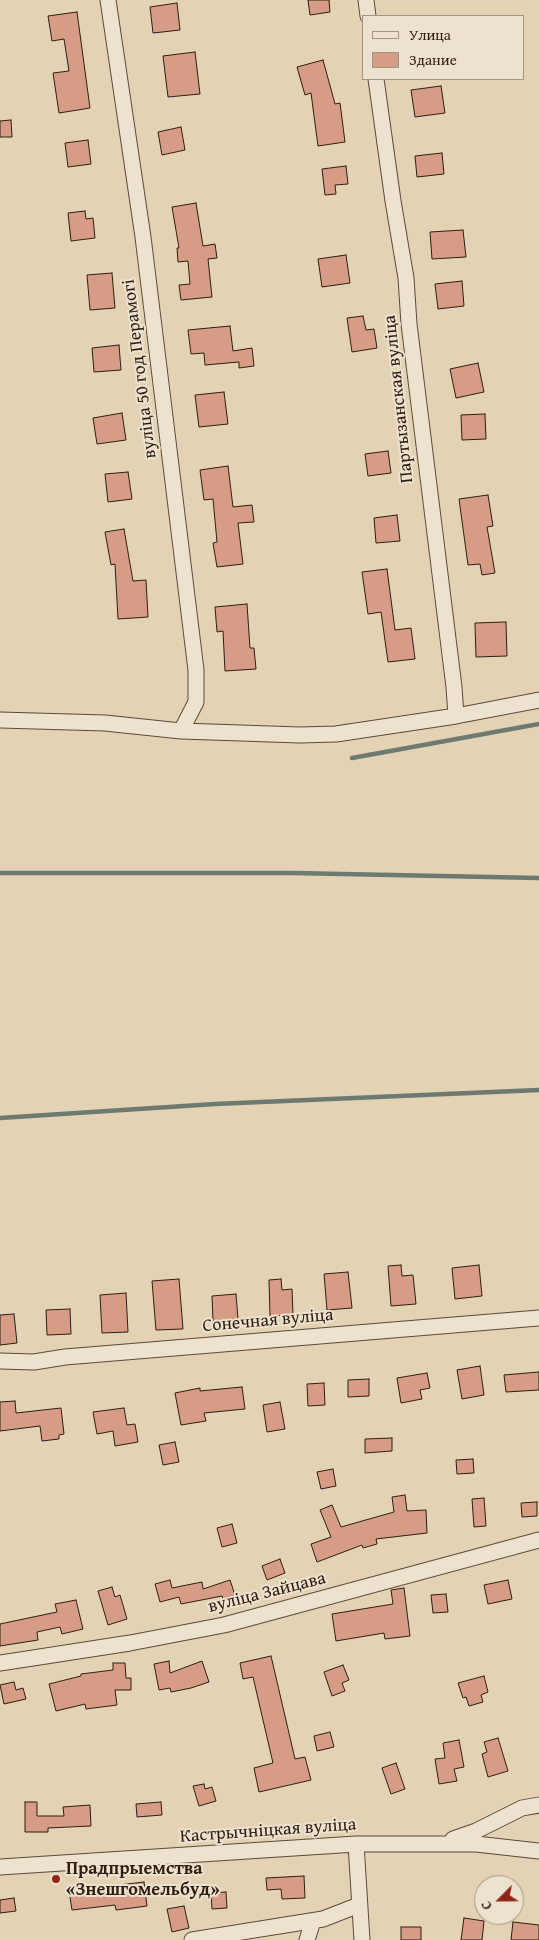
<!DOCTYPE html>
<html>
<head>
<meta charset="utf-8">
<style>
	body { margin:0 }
	#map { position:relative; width:539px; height:1940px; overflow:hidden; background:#e3d2b4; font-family:"Gentium Book Plus",serif }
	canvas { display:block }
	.legend { position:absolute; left:362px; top:15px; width:162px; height:65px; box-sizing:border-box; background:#ede2ce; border:1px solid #a19483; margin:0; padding:6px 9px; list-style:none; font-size:15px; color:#2e1e12 }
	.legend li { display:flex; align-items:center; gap:10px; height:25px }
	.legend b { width:25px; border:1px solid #a19483 }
	.north { position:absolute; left:474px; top:1875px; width:50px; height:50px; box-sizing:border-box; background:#ede2ce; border:1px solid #a19483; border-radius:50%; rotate:247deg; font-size:14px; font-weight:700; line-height:20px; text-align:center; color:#2e1e12 }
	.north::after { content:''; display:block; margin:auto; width:18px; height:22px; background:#8f2418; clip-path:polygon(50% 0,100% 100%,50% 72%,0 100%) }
</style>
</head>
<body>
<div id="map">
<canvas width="539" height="1940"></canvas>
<ul class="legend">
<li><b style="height:6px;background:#ede2ce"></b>Улица</li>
<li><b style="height:14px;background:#d69c86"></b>Здание</li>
</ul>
<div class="north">С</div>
</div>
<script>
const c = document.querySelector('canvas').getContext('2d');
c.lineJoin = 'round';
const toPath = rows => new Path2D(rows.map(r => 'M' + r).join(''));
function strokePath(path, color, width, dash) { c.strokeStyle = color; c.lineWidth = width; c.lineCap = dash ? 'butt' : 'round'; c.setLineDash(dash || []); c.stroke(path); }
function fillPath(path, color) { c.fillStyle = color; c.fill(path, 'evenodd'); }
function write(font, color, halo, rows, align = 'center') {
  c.font = font + ' "Gentium Book Plus",serif'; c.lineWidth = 4; c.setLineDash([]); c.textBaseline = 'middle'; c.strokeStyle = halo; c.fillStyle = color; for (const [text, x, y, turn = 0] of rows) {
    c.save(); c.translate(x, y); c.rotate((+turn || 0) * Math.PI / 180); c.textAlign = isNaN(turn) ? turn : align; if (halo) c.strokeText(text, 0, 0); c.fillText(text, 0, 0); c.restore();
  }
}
strokePath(toPath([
	[352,758,539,724],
	[0,873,293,873,539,878],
	[0,1118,215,1104,539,1090]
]), '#6c7a6f', 4.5);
const building = toPath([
	[308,0,329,0,330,12,310,15,308,0],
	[177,3,180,30,153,33,150,7,177,3],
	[77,12,90,108,59,113,53,73,69,71,64,39,52,41,48,16,77,12],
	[195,52,200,94,168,97,163,56,195,52],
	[323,60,335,104,340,103,345,142,318,146,311,93,305,95,297,67,323,60],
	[441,86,445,113,415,117,411,90,441,86],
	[11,120,12,137,0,137,0,121,11,120],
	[181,127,185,150,162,155,158,132,181,127],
	[88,140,91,164,68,167,65,143,88,140],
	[442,153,444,174,417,177,415,156,442,153],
	[346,166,348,184,335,185,336,194,325,195,322,169,346,166],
	[196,203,203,246,215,244,217,258,208,259,212,297,181,300,179,285,190,284,188,261,178,262,177,248,179,248,172,207,196,203],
	[85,211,86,219,93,218,95,238,71,241,68,213,85,211],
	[463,230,466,257,432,259,430,232,463,230],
	[346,255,350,283,322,287,318,259,346,255],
	[112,273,115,308,90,310,87,275,112,273],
	[462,281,464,306,438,309,435,284,462,281],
	[363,316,366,330,374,329,377,348,352,352,347,318,363,316],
	[230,326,233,351,252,348,254,366,239,368,239,362,205,365,204,353,191,354,188,330,230,326],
	[119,345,121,370,94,372,92,348,119,345],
	[478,363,484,392,456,398,450,369,478,363],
	[224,392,228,424,199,427,195,395,224,392],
	[122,413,126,440,97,444,93,418,122,413],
	[485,414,486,439,462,440,461,415,485,414],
	[388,451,391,473,368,476,365,454,388,451],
	[228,466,233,507,252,505,254,522,238,523,243,564,217,567,213,543,217,542,213,499,204,500,200,470,228,466],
	[128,472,132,499,108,502,105,474,128,472],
	[488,495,493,526,487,527,495,573,482,575,480,564,468,565,459,499,488,495],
	[397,515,400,541,376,543,374,518,397,515],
	[124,529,133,581,146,580,148,617,118,619,115,564,111,565,105,532,124,529],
	[387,569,395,630,411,628,415,659,388,662,381,612,368,614,362,572,387,569],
	[247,604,250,648,254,648,256,669,225,671,223,631,217,632,215,607,247,604],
	[506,622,507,656,476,657,475,623,506,622],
	[401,1265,402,1276,413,1275,416,1304,391,1306,388,1266,401,1265],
	[479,1265,482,1296,455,1299,452,1268,479,1265],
	[348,1272,352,1308,327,1310,324,1274,348,1272],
	[179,1279,183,1329,156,1330,152,1281,179,1279],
	[281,1279,282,1290,292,1289,293,1315,270,1316,269,1280,281,1279],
	[126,1293,128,1332,102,1333,100,1295,126,1293],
	[236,1294,238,1319,213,1321,212,1296,236,1294],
	[70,1309,71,1334,47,1335,46,1310,70,1309],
	[14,1314,17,1343,0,1345,0,1315,14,1314],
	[480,1366,484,1395,462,1399,457,1370,480,1366],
	[539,1372,539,1390,506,1392,504,1375,539,1372],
	[427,1373,430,1388,420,1390,422,1399,401,1403,397,1378,427,1373],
	[369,1379,369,1396,348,1397,348,1380,369,1379],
	[324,1383,325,1405,308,1406,307,1384,324,1383],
	[242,1387,245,1409,204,1413,206,1421,181,1425,175,1393,200,1388,200,1391,242,1387],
	[15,1401,16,1413,61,1408,64,1434,59,1435,59,1439,42,1441,40,1426,0,1431,0,1402,15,1401],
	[280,1402,285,1429,267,1432,263,1405,280,1402],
	[124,1408,127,1425,135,1424,138,1442,115,1446,113,1431,97,1434,93,1412,124,1408],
	[392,1438,392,1451,365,1453,365,1439,392,1438],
	[175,1442,179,1462,163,1465,159,1445,175,1442],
	[473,1459,474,1473,457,1474,456,1460,473,1459],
	[333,1469,336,1486,321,1489,317,1472,333,1469],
	[405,1495,407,1511,426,1510,427,1533,376,1539,377,1544,363,1548,362,1545,317,1562,311,1544,331,1537,320,1510,332,1505,341,1527,394,1512,392,1497,405,1495],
	[484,1498,486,1526,474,1527,472,1499,484,1498],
	[537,1502,537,1516,522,1517,521,1503,537,1502],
	[232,1524,237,1543,222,1547,217,1528,232,1524],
	[280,1559,285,1573,267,1580,262,1566,280,1559],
	[170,1580,172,1588,202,1582,203,1589,230,1580,235,1595,223,1599,222,1596,181,1604,179,1597,160,1602,155,1584,170,1580],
	[508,1580,512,1599,488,1604,484,1585,508,1580],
	[112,1587,115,1597,120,1595,127,1619,108,1625,98,1591,112,1587],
	[404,1588,410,1636,385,1639,384,1633,336,1641,332,1614,393,1604,391,1590,404,1588],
	[446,1594,448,1612,433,1613,431,1595,446,1594],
	[76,1600,83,1629,62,1634,60,1627,37,1632,38,1640,0,1646,0,1624,57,1612,55,1604,76,1600],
	[271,1656,295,1759,305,1757,311,1780,259,1792,254,1768,273,1763,253,1677,243,1679,240,1663,271,1656],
	[169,1661,170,1673,202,1661,209,1682,191,1688,171,1692,170,1688,159,1690,154,1664,169,1661],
	[113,1663,125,1663,126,1678,131,1678,131,1690,115,1690,117,1705,86,1709,85,1704,56,1711,49,1684,81,1676,81,1674,113,1670,113,1663],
	[343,1665,349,1680,342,1683,345,1691,332,1696,324,1672,343,1665],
	[484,1676,488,1692,481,1695,483,1702,469,1706,466,1697,463,1698,458,1683,484,1676],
	[14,1682,16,1690,23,1688,26,1699,4,1704,0,1685,14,1682],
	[330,1732,334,1747,317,1751,314,1736,330,1732],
	[498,1738,508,1771,488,1777,482,1754,487,1752,484,1742,498,1738],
	[459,1740,464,1767,454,1769,457,1781,439,1784,435,1759,445,1758,443,1743,459,1740],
	[396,1763,405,1789,391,1794,382,1768,396,1763],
	[204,1784,205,1789,212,1787,216,1801,199,1806,193,1786,204,1784],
	[25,1802,37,1802,37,1816,64,1816,63,1807,90,1805,91,1826,48,1828,48,1832,25,1832,25,1802],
	[161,1802,162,1815,137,1817,136,1804,161,1802],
	[304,1876,305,1898,282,1899,281,1889,267,1890,266,1878,304,1876],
	[144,1882,147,1906,116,1910,115,1905,72,1910,69,1891,144,1882],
	[226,1892,227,1908,212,1909,211,1893,226,1892],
	[14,1898,16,1911,0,1913,0,1900,14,1898],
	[184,1906,189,1928,172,1932,167,1909,184,1906],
	[464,1918,484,1921,482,1940,461,1940,464,1918],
	[513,1922,539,1925,539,1940,511,1940,513,1922],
	[401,1927,421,1927,421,1940,401,1940,401,1927]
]);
fillPath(building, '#d69c86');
strokePath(building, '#2e1e12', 1);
const minor = toPath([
	[108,0,143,237,196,670,196,702,181,731],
	[366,0,368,16],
	[376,79,393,201,406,278,409,324,454,687,456,716],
	[0,720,105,723,181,731,300,735,336,734,456,716,539,700],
	[0,1361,34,1362,65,1357,539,1318],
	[0,1663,130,1643,224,1625,539,1540],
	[453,1839,476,1831,522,1808,539,1805],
	[356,1844,362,1940],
	[0,1867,356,1844,476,1844,539,1851],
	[192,1940,323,1919,359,1905],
	[307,1940,313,1921]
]);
strokePath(minor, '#5b4b3a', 17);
strokePath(minor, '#ede2ce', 15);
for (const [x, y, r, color] of [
	[56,1879,5,"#8f2418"]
]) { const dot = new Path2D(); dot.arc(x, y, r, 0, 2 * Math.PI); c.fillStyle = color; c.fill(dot); strokePath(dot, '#ede2ce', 2); }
write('18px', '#2e1e12', '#ede2ce', [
	["вуліца 50 год Перамогі",140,369,-97],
	["Партызанская вуліца",399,399,-96],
	["Сонечная вуліца",268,1321,-5],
	["вуліца Зайцава",267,1593,-14],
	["Кастрычніцкая вуліца",268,1831,-4]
]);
write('bold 18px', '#2e1e12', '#ede2ce', [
	["Прадпрыемства",66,1869],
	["«Знешгомельбуд»",66,1890]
], 'left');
</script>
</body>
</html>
